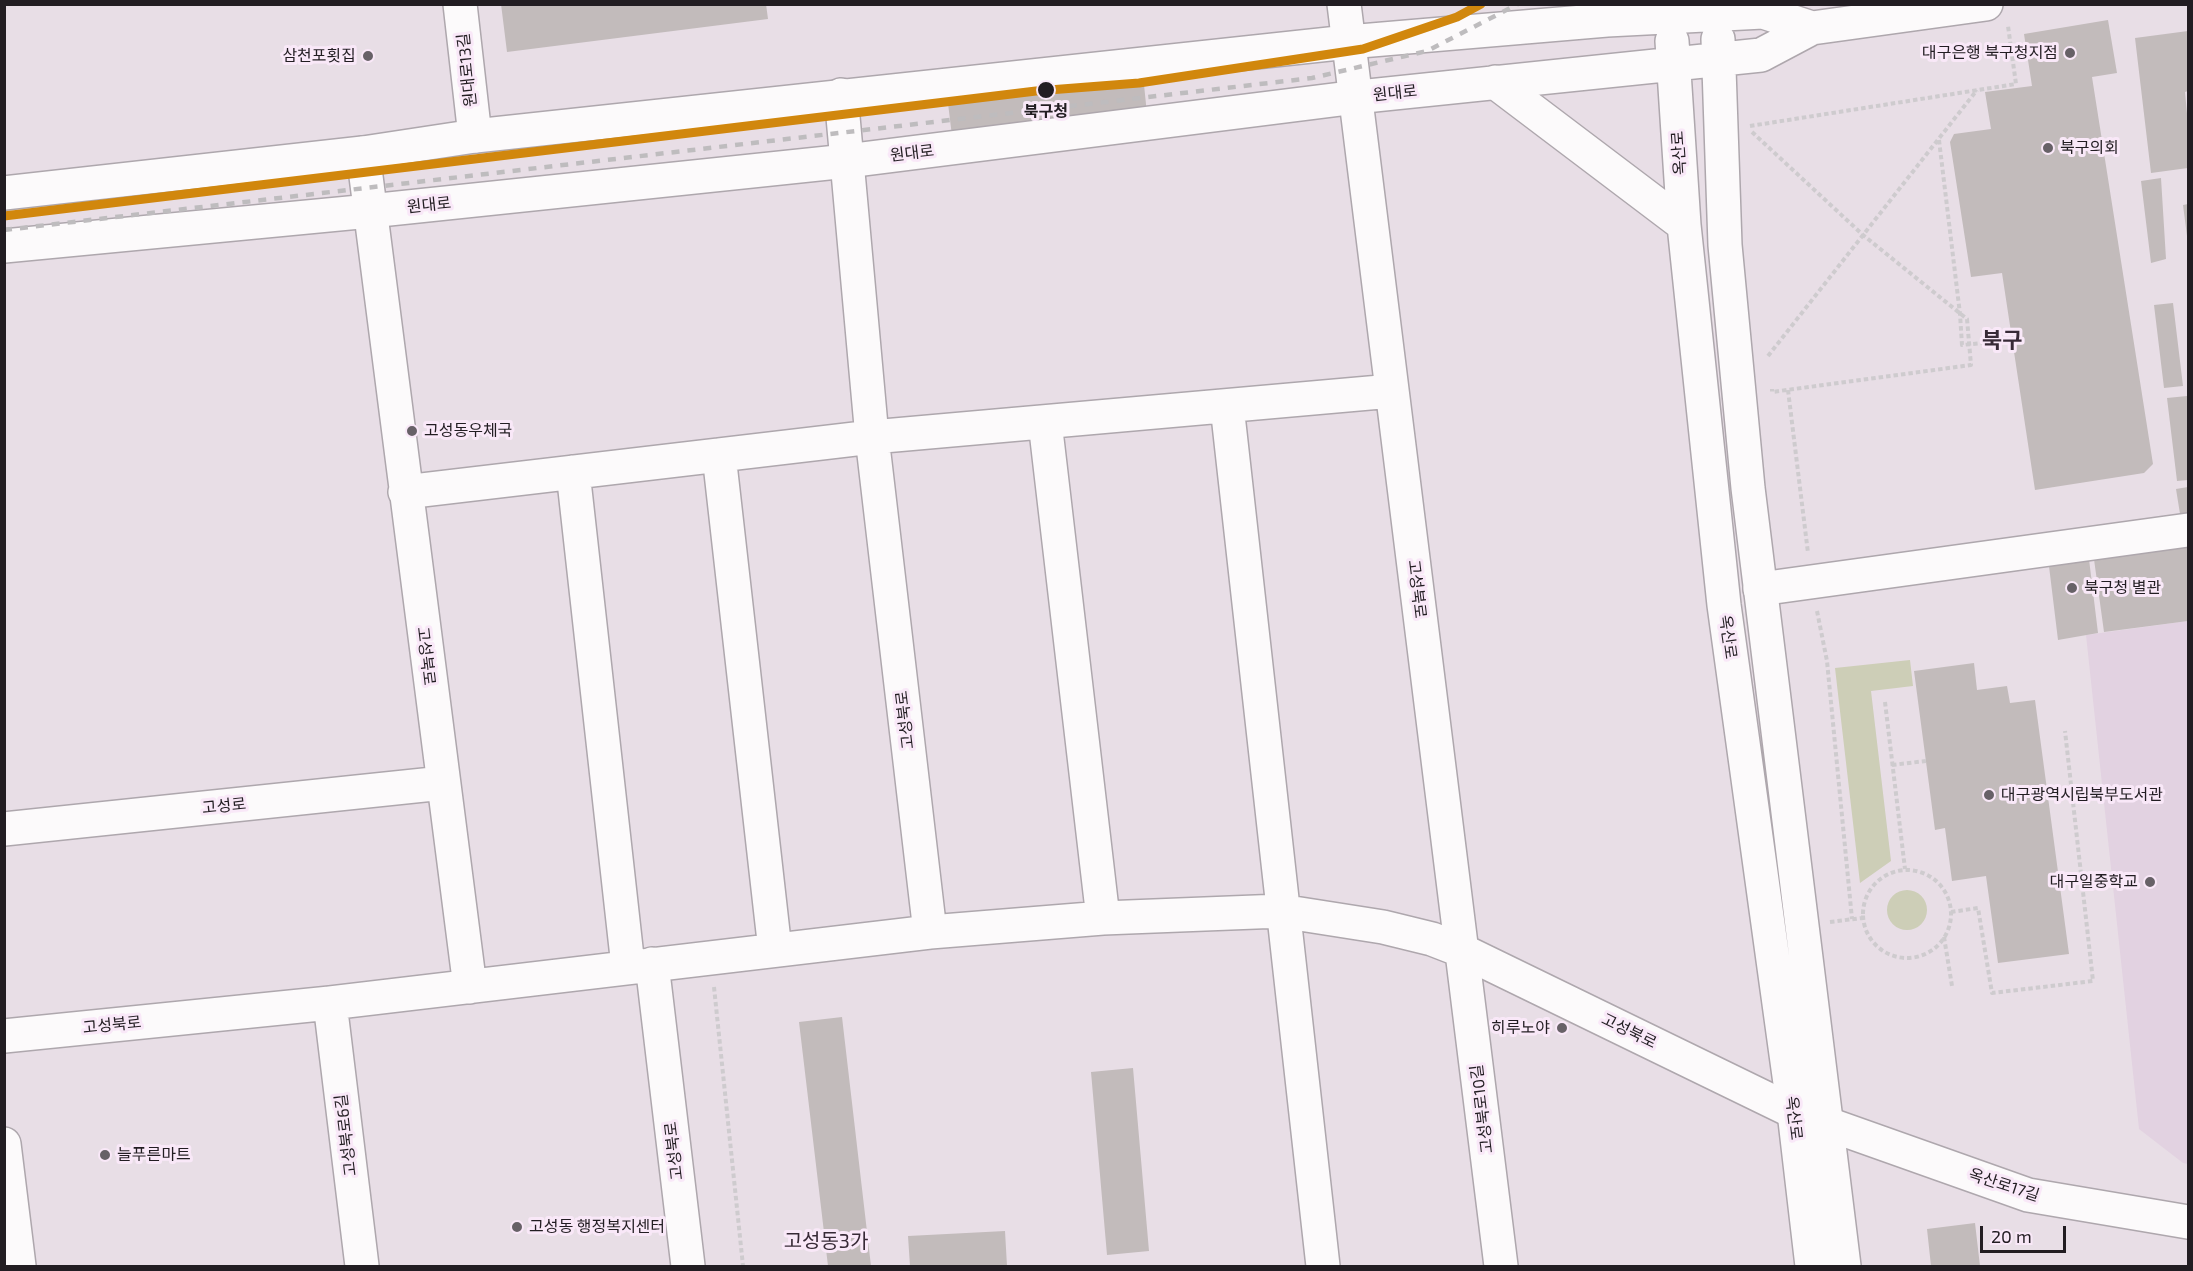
<!DOCTYPE html>
<html>
<head>
<meta charset="utf-8">
<style>
	body { margin:0 }
	#map { position:relative; width:2193px; height:1271px; overflow:hidden; background:#e8dee6; font-family:"Exo 2",sans-serif }
	canvas { display:block }
	.frame { position:absolute; inset:0; border:6px solid #221d22; pointer-events:none }
	.scale { position:absolute; left:1980px; top:1226px; width:86px; height:27px; box-sizing:border-box; border:3px solid #221d22; border-top:0; padding-left:8px; font-size:18px; line-height:21px; white-space:nowrap; color:#221d22; -webkit-text-stroke:4px #f9e8f8; paint-order:stroke }
</style>
</head>
<body>
<div id="map">
<canvas width="2193" height="1271"></canvas>
<div class="frame"></div>
<div class="scale">20 m</div>
</div>
<script>
const c = document.querySelector('canvas').getContext('2d');
c.lineJoin = 'round';
function fillPath(path, color) { c.fillStyle = color; c.fill(path, 'evenodd'); }
const toPath = rows => new Path2D(rows.map(r => 'M' + r).join(''));
function strokePath(path, color, width, dash) { c.strokeStyle = color; c.lineWidth = width; c.lineCap = dash ? 'butt' : 'round'; c.setLineDash(dash || []); c.stroke(path); }
function write(font, color, halo, rows, align = 'center') {
  c.font = font + ' "Exo 2","Noto Sans KR",sans-serif'; c.lineWidth = 6; c.setLineDash([]); c.textBaseline = 'middle'; c.strokeStyle = halo; c.fillStyle = color; for (const [text, x, y, turn = 0] of rows) {
    c.save(); c.translate(x, y); c.rotate((+turn || 0) * Math.PI / 180); c.textAlign = isNaN(turn) ? turn : align; if (halo) c.strokeText(text, 0, 0); c.fillText(text, 0, 0); c.restore();
  }
}
fillPath(toPath([
	[2188,621,2188,1164,2183,1163,2139,1129,2086,635]
]), '#e2d2e1');
fillPath(toPath([
	[1910,660,1913,686,1871,691,1891,861,1860,883,1835,668],
	'1887 910a20 20 0 1 1 40 0a20 20 0 1 1-40 0Z'
]), '#cdceb7');
fillPath(toPath([
	[501,4,766,4,768,19,507,52],
	[2108,20,2117,73,2092,77,2153,464,2144,473,2035,490,2002,273,1971,277,1950,142,1954,134,1991,129,1985,92,2032,86,2024,34],
	[2188,31,2188,91,2185,92,2188,124,2188,168,2151,173,2135,38],
	[1142,65,1147,114,952,136,946,87],
	[2161,178,2166,259,2151,263,2141,181],
	[2188,204,2188,236,2187,236,2183,205],
	[2173,303,2183,386,2164,388,2154,305],
	[2187,396,2188,480,2177,481,2167,398],
	[2188,487,2188,518,2181,520,2176,489],
	[2188,539,2188,621,2104,632,2093,552],
	[2088,551,2098,633,2058,640,2048,558],
	[1974,663,1977,690,2007,686,2010,703,2035,700,2069,954,1998,963,1986,876,1952,881,1945,828,1935,830,1914,671],
	[842,1017,871,1266,828,1266,799,1022],
	[1133,1068,1149,1251,1107,1255,1091,1072],
	[1975,1223,1980,1266,1931,1266,1927,1229],
	[1005,1231,1007,1266,910,1266,908,1236]
]), '#c2bbbb');
const minor = toPath([
	[460,4,475,136],
	[1344,4,1501,1266],
	[841,95,872,437,930,932],
	[363,153,470,987],
	[1227,406,1323,1266],
	[1045,422,1103,918],
	[719,455,775,950],
	[573,472,628,966],
	[405,492,872,437,1392,391],
	[1760,589,2188,530],
	[4,829,443,783],
	[652,964,688,1266],
	[330,1003,362,1266],
	[4,1036,330,1003,930,932,1103,918,1281,911,1383,927,1432,939,1463,951,1794,1112,2028,1195,2188,1222],
	[4,1144,19,1266]
]);
const major = toPath([
	[1718,39,1725,245,1748,488,1844,1266],
	[1672,41,1684,225,1724,605,1794,1112,1812,1266],
	[1495,82,1684,225],
	[4,193,363,153,475,136,1348,42,1607,20,1763,12,1812,28],
	[4,246,370,211,847,161,1357,97,1761,55,1812,28,1986,4]
]);
strokePath(minor, '#aea7ad', 36);
strokePath(major, '#aea7ad', 36);
strokePath(toPath([
	[1750,126,2016,84,2008,26],
	[1752,132,1863,235,1967,319,1971,365,1772,392,1772,389],
	[1939,140,1960,314,1962,345,2002,341],
	[1768,356,1977,90],
	[1788,390,1808,553],
	[1817,611,1827,661,1852,919],
	[1885,702,1905,869],
	[1892,765,1926,761],
	'1863 914a44 44 0 1 1 88 0a44 44 0 1 1-88 0Z',
	[1951,912,1978,908,1992,993,2093,981,2065,731],
	[1830,922,1862,918],
	[1944,937,1952,986],
	[714,987,743,1266]
]), '#cecbce', 4, [4.5, 3]);
strokePath(minor, '#fcfafb', 33);
strokePath(major, '#fcfafb', 33);
strokePath(toPath([
	[4,230,1312,78,1427,51,1518,4]
]), '#bebcbe', 4.5, [8, 8]);
strokePath(toPath([
	[4,216,1036,91,1139,83,1363,49,1457,17,1481,4]
]), '#d1870d', 9);
for (const [x, y, r, color] of [
	[2070,53,6,"#676167"],
	[368,56,6,"#676167"],
	[1046,90,9,"#221d22"],
	[2048,148,6,"#676167"],
	[412,431,6,"#676167"],
	[2072,588,6,"#676167"],
	[1989,795,6,"#676167"],
	[2150,882,6,"#676167"],
	[1562,1028,6,"#676167"],
	[105,1155,6,"#676167"],
	[517,1227,6,"#676167"]
]) { const dot = new Path2D(); dot.arc(x, y, r, 0, 2 * Math.PI); c.fillStyle = color; c.fill(dot); strokePath(dot, '#f9e8f8', 2); }
write('16px', '#221d22', '#f9e8f8', [
	["대구은행 북구청지점",2058,53,"right"],
	["삼천포횟집",356,56,"right"],
	["북구의회",2060,148],
	["고성동우체국",424,431],
	["북구청 별관",2084,588],
	["대구광역시립북부도서관",2001,795],
	["대구일중학교",2138,882,"right"],
	["히루노야",1550,1028,"right"],
	["늘푸른마트",117,1155],
	["고성동 행정복지센터",529,1227]
], 'left');
write('16px', '#221d22', '#f9e8f8', [
	["원대로13길",467,70,-96],
	["원대로",1395,93,-6],
	["원대로",912,153,-7],
	["옥산로",1679,153,-94],
	["원대로",429,205,-6],
	["고성북로",1417,589,83],
	["옥산로",1728,637,82],
	["고성북로",426,656,83],
	["고성북로",905,720,-97],
	["고성로",224,806,-6],
	["고성북로",112,1025,-6],
	["고성북로",1629,1031,26],
	["고성북로10길",1482,1109,-97],
	["옥산로",1794,1118,83],
	["고성북로6길",346,1135,-97],
	["고성북로",674,1151,-97],
	["옥산로17길",2004,1185,18]
]);
write('bold 16px', '#221d22', '#f9e8f8', [
	["북구청",1046,112]
]);
write('20px', '#372a36', '#f9e8f8', [
	["고성동3가",826,1241]
]);
write('bold 22px', '#372a36', '#f9e8f8', [
	["북구",2002,341]
]);
</script>
</body>
</html>
